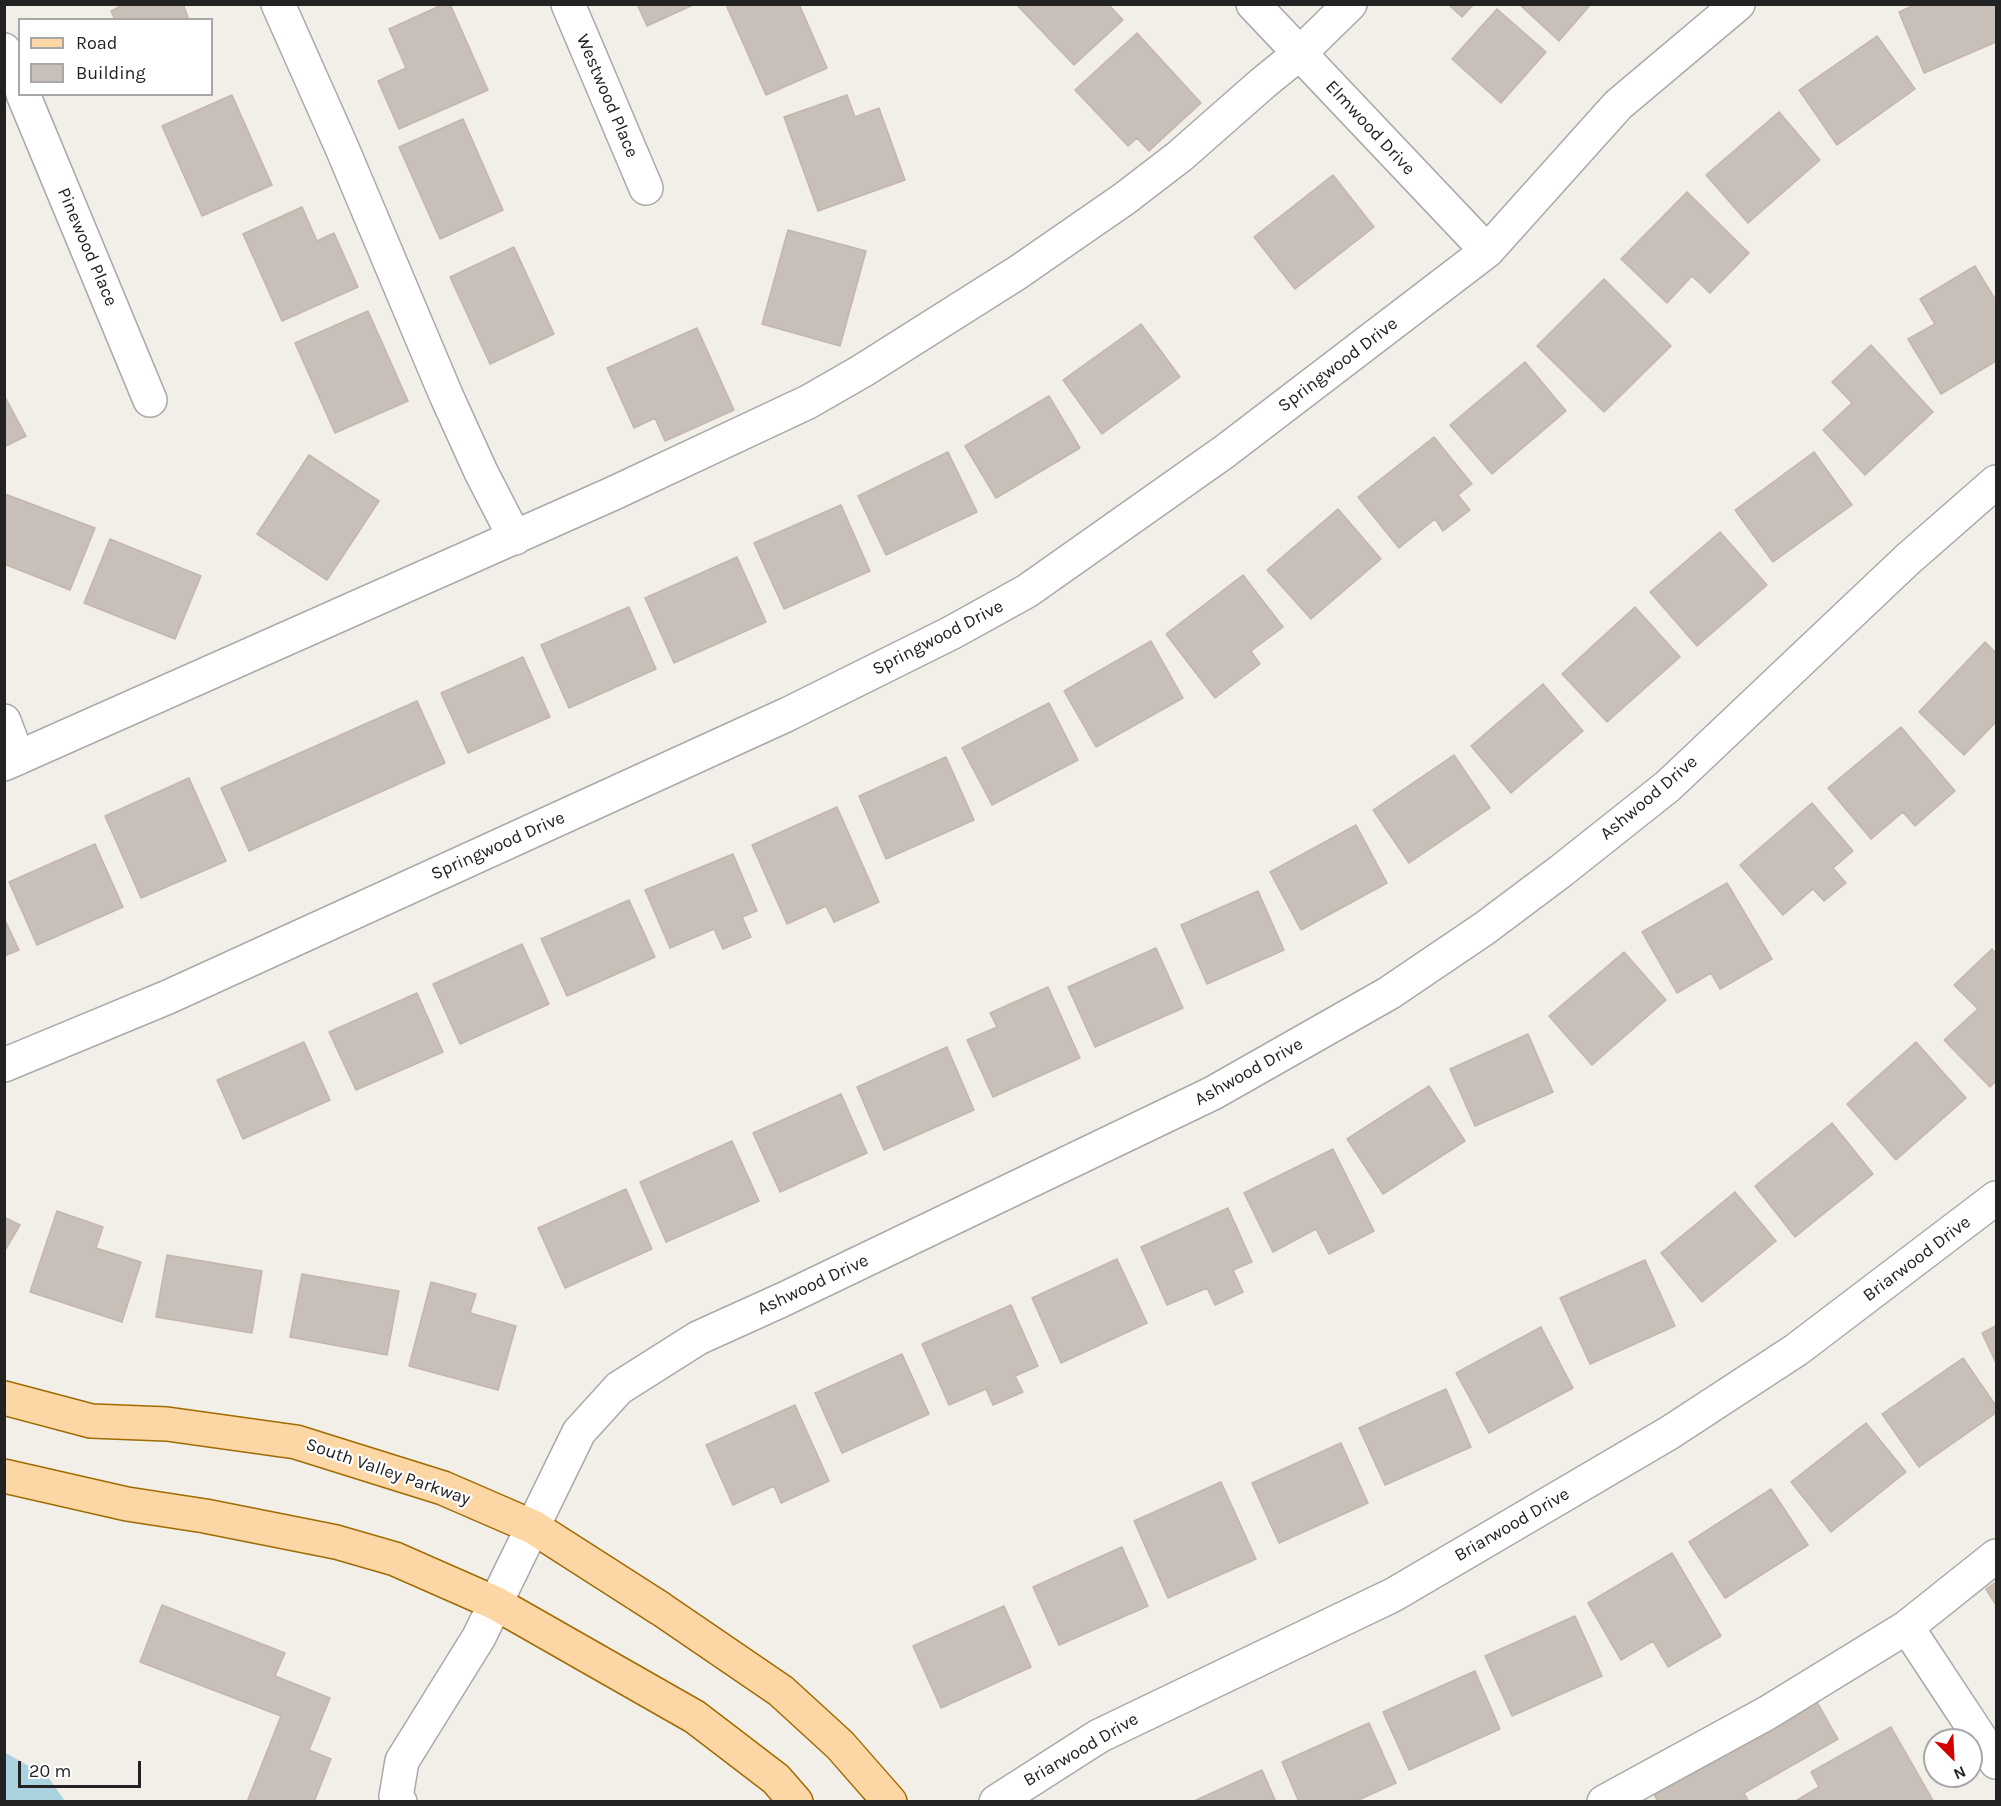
<!DOCTYPE html>
<html>
<head>
<meta charset="utf-8">
<style>
	body { margin:0 }
	#map { position:relative; width:2001px; height:1806px; overflow:hidden; background:#f2efe9; font-family:Karla,sans-serif }
	canvas { display:block }
	.frame { position:absolute; inset:0; border:6px solid #222; pointer-events:none }
	.legend { position:absolute; left:18px; top:18px; width:195px; height:78px; box-sizing:border-box; background:#fff; border:2px solid #a7a7a7; margin:0; padding:8px 10px; list-style:none; font-size:18px; color:#222 }
	.legend li { display:flex; align-items:center; gap:12px; height:30px }
	.legend b { width:30px; border:2px solid #a7a7a7 }
	.north { position:absolute; left:1923px; top:1728px; width:60px; height:60px; box-sizing:border-box; background:#fff; border:2px solid #a7a7a7; border-radius:50%; rotate:156deg; font-size:16px; font-weight:700; line-height:24px; text-align:center; color:#222 }
	.north::after { content:''; display:block; margin:auto; width:21px; height:27px; background:#d40000; clip-path:polygon(50% 0,100% 100%,50% 72%,0 100%) }
	.scale { position:absolute; left:18px; top:1761px; width:123px; height:27px; box-sizing:border-box; border:3px solid #222; border-top:0; padding-left:8px; font-size:18px; line-height:21px; white-space:nowrap; color:#222; -webkit-text-stroke:4px #fff; paint-order:stroke }
</style>
</head>
<body>
<div id="map">
<canvas width="2001" height="1806"></canvas>
<div class="frame"></div>
<ul class="legend">
<li><b style="height:8px;background:#fcd6a4"></b>Road</li>
<li><b style="height:16px;background:#c7bfb8"></b>Building</li>
</ul>
<div class="north">N</div>
<div class="scale">20 m</div>
</div>
<script>
const c = document.querySelector('canvas').getContext('2d');
c.lineJoin = 'round';
function fillPath(path, color) { c.fillStyle = color; c.fill(path, 'evenodd'); }
const toPath = rows => new Path2D(rows.map(r => 'M' + r).join(''));
function strokePath(path, color, width, dash) { c.strokeStyle = color; c.lineWidth = width; c.lineCap = dash ? 'butt' : 'round'; c.setLineDash(dash || []); c.stroke(path); }
function write(font, color, halo, rows, align = 'center') {
  c.font = font + ' Karla,sans-serif'; c.lineWidth = 4.5; c.setLineDash([]); c.textBaseline = 'middle'; c.strokeStyle = halo; c.fillStyle = color; for (const [text, x, y, turn = 0] of rows) {
    c.save(); c.translate(x, y); c.rotate((+turn || 0) * Math.PI / 180); c.textAlign = isNaN(turn) ? turn : align; if (halo) c.strokeText(text, 0, 0); c.fillText(text, 0, 0); c.restore();
  }
}
fillPath(toPath([
	[4,1752,48,1777,65,1801,5,1801]
]), '#aad3df');
const building = toPath([
	[125,4,183,4,189,20,115,20,111,11,125,4],
	[444,4,450,4,488,90,399,129,378,81,406,68,389,29,444,4],
	[637,4,695,4,647,26,637,4],
	[734,4,799,4,827,68,766,95,727,7,734,4],
	[1016,4,1108,4,1123,20,1074,65,1016,4],
	[1448,4,1474,4,1462,17,1448,4],
	[1519,4,1591,4,1559,41,1519,4],
	[1917,4,1996,4,1996,42,1924,73,1899,12,1917,4],
	[1497,9,1546,52,1501,103,1452,59,1497,9],
	[1137,33,1201,103,1149,151,1137,138,1128,146,1075,90,1137,33],
	[1877,36,1915,89,1837,145,1799,90,1877,36],
	[232,95,272,185,202,216,162,126,232,95],
	[847,95,855,117,879,108,905,180,818,211,784,117,847,95],
	[1779,112,1820,160,1748,223,1706,175,1779,112],
	[463,119,503,210,440,239,399,147,463,119],
	[1333,175,1374,227,1295,289,1254,237,1333,175],
	[1687,192,1749,253,1710,293,1692,276,1667,303,1621,259,1687,192],
	[302,207,317,241,334,233,358,287,282,321,243,234,302,207],
	[788,230,866,251,840,346,762,324,788,230],
	[514,247,554,334,490,364,450,277,514,247],
	[1975,266,1996,301,1996,361,1941,394,1908,339,1935,324,1920,299,1975,266],
	[1604,279,1671,346,1604,412,1537,346,1604,279],
	[368,311,408,401,335,433,295,343,368,311],
	[1141,324,1180,377,1102,434,1063,380,1141,324],
	[697,328,734,410,665,441,655,418,634,428,607,368,697,328],
	[1871,345,1933,412,1865,475,1823,430,1852,403,1832,382,1871,345],
	[1525,362,1566,411,1492,474,1450,425,1525,362],
	[4,395,26,436,4,447,4,395],
	[1049,396,1080,448,996,498,965,446,1049,396],
	[1434,437,1472,484,1458,495,1470,510,1443,531,1435,519,1399,548,1358,497,1434,437],
	[948,452,977,512,886,555,858,496,948,452],
	[1814,452,1852,505,1773,562,1735,510,1814,452],
	[309,455,379,501,327,580,257,534,309,455],
	[5,494,95,528,70,590,4,564,5,494],
	[841,505,870,571,784,609,754,543,841,505],
	[1338,509,1381,559,1311,619,1267,570,1338,509],
	[1720,532,1767,585,1697,646,1650,592,1720,532],
	[110,539,201,576,175,639,84,603,110,539],
	[737,557,766,622,674,663,645,598,737,557],
	[1243,575,1283,627,1251,651,1260,664,1215,698,1166,634,1243,575],
	[629,607,656,669,569,708,541,645,629,607],
	[1635,607,1680,657,1607,722,1562,674,1635,607],
	[1151,641,1183,698,1096,747,1064,691,1151,641],
	[1985,642,1996,653,1996,722,1964,755,1919,712,1985,642],
	[523,657,550,717,468,753,441,693,523,657],
	[1543,684,1583,731,1511,793,1471,746,1543,684],
	[417,701,445,763,249,851,221,788,417,701],
	[1049,703,1078,760,992,805,962,748,1049,703],
	[1901,727,1955,791,1915,826,1903,812,1871,839,1828,788,1901,727],
	[1454,755,1490,808,1409,863,1373,810,1454,755],
	[946,757,974,820,886,859,859,796,946,757],
	[189,778,226,861,141,898,105,816,189,778],
	[1812,803,1853,851,1833,868,1846,883,1824,901,1813,889,1783,915,1740,865,1812,803],
	[837,807,879,902,834,922,826,906,787,924,752,845,837,807],
	[1356,825,1387,883,1301,930,1270,872,1356,825],
	[95,844,123,907,37,945,9,882,95,844],
	[733,854,757,911,742,917,751,937,723,949,714,929,670,948,645,890,733,854],
	[1727,883,1772,959,1720,989,1711,973,1677,993,1642,932,1727,883],
	[1258,891,1284,950,1207,984,1181,925,1258,891],
	[629,900,655,957,567,996,541,939,629,900],
	[4,918,19,950,4,956,4,918],
	[522,944,549,1004,460,1044,433,984,522,944],
	[1156,948,1183,1008,1095,1047,1068,987,1156,948],
	[1992,949,1996,954,1996,1081,1990,1087,1944,1040,1978,1009,1954,985,1992,949],
	[1624,952,1666,1000,1592,1065,1549,1016,1624,952],
	[1048,987,1080,1058,993,1097,967,1040,997,1027,990,1013,1048,987],
	[417,993,443,1052,356,1090,329,1032,417,993],
	[1528,1034,1553,1092,1475,1126,1450,1069,1528,1034],
	[304,1042,330,1100,243,1139,217,1080,304,1042],
	[1916,1042,1966,1098,1896,1160,1847,1104,1916,1042],
	[947,1047,974,1110,884,1150,857,1087,947,1047],
	[1429,1086,1465,1141,1383,1194,1347,1139,1429,1086],
	[841,1094,867,1153,780,1192,753,1133,841,1094],
	[1832,1123,1873,1174,1795,1237,1755,1186,1832,1123],
	[732,1141,759,1201,666,1242,640,1182,732,1141],
	[1333,1149,1374,1231,1329,1254,1316,1229,1273,1252,1244,1193,1333,1149],
	[626,1189,652,1249,565,1288,538,1228,626,1189],
	[1735,1192,1776,1241,1702,1302,1661,1253,1735,1192],
	[1228,1208,1252,1262,1233,1270,1243,1292,1215,1305,1207,1288,1167,1305,1141,1247,1228,1208],
	[57,1211,103,1227,96,1248,141,1262,122,1322,30,1292,57,1211],
	[4,1217,20,1225,4,1252,4,1217],
	[167,1255,262,1271,252,1333,156,1317,167,1255],
	[1117,1259,1147,1323,1061,1363,1032,1298,1117,1259],
	[1645,1260,1675,1326,1590,1364,1560,1298,1645,1260],
	[302,1274,399,1291,387,1355,290,1337,302,1274],
	[431,1282,476,1294,470,1313,516,1326,498,1390,409,1366,431,1282],
	[1011,1305,1038,1366,1015,1376,1023,1392,993,1405,986,1389,949,1405,922,1344,1011,1305],
	[1996,1326,1996,1363,1982,1333,1996,1326],
	[1541,1327,1573,1388,1489,1433,1456,1373,1541,1327],
	[902,1354,929,1414,842,1453,815,1393,902,1354],
	[1963,1358,1996,1406,1996,1413,1919,1467,1882,1414,1963,1358],
	[1446,1389,1471,1447,1385,1485,1359,1428,1446,1389],
	[795,1405,829,1481,781,1503,774,1486,733,1505,706,1445,795,1405],
	[1866,1423,1906,1472,1831,1532,1791,1482,1866,1423],
	[1341,1443,1368,1503,1279,1543,1252,1483,1341,1443],
	[1221,1482,1256,1559,1168,1598,1134,1521,1221,1482],
	[1771,1489,1808,1545,1725,1598,1689,1542,1771,1489],
	[1122,1547,1148,1606,1059,1645,1033,1587,1122,1547],
	[1672,1553,1721,1636,1668,1667,1653,1641,1621,1660,1588,1603,1672,1553],
	[1996,1582,1996,1605,1986,1589,1996,1582],
	[162,1605,285,1653,275,1676,330,1698,309,1750,331,1759,314,1802,247,1802,281,1716,140,1662,162,1605],
	[1004,1606,1031,1667,941,1708,913,1646,1004,1606],
	[1575,1616,1602,1676,1512,1716,1485,1656,1575,1616],
	[1475,1671,1500,1729,1409,1770,1383,1712,1475,1671],
	[1817,1702,1838,1739,1744,1793,1749,1802,1658,1802,1654,1794,1817,1702],
	[1369,1723,1396,1783,1354,1802,1299,1802,1282,1762,1369,1723],
	[1891,1727,1934,1802,1794,1802,1819,1787,1811,1772,1891,1727],
	[1262,1770,1276,1802,1192,1802,1262,1770]
]);
fillPath(building, '#c7bfb8');
strokePath(building, '#c4b6ab', 1.5);
const minor = toPath([
	[278,4,342,148,446,395,481,472,515,538],
	[568,4,646,188],
	[1253,4,1487,251],
	[4,50,20,86],
	[23,94,150,400],
	[4,721,18,758],
	[4,764,614,493,808,402,862,371,1017,273,1124,199,1180,156,1263,83,1300,53,1350,4],
	[4,1065,168,997,786,715,951,633,1027,591,1224,452,1487,251,1618,105,1738,4],
	[1907,1627,1996,1762],
	[400,1802,396,1797,402,1761,479,1637,579,1432,619,1388,698,1338,782,1300,1213,1093,1389,993,1485,928,1561,871,1668,786,1908,559,1996,482],
	[996,1802,1099,1736,1393,1595,1669,1433,1796,1350,1996,1198],
	[1604,1802,1767,1713,1907,1627,1996,1556]
]);
const major = toPath([
	[4,1398,91,1421,167,1424,296,1442,443,1488,533,1527,661,1609,781,1691,840,1745,890,1802],
	[4,1476,127,1504,205,1516,336,1542,395,1559,495,1603,695,1717,776,1779,796,1802]
]);
strokePath(minor, '#a9a9a9', 36);
strokePath(major, '#a06b00', 36);
strokePath(minor, '#fff', 33);
strokePath(major, '#fcd6a4', 33);
write('18px', '#222', '#fff', [
	["Westwood Place",607,96,67],
	["Elmwood Drive",1370,128,47],
	["Pinewood Place",87,247,67],
	["Springwood Drive",1338,365,-37],
	["Springwood Drive",938,638,-27],
	["Ashwood Drive",1649,798,-40],
	["Springwood Drive",498,846,-24],
	["Ashwood Drive",1249,1072,-29],
	["Briarwood Drive",1917,1259,-37],
	["Ashwood Drive",813,1285,-25],
	["South Valley Parkway",388,1472,19],
	["Briarwood Drive",1512,1525,-30],
	["Briarwood Drive",1081,1750,-30]
]);
</script>
</body>
</html>
